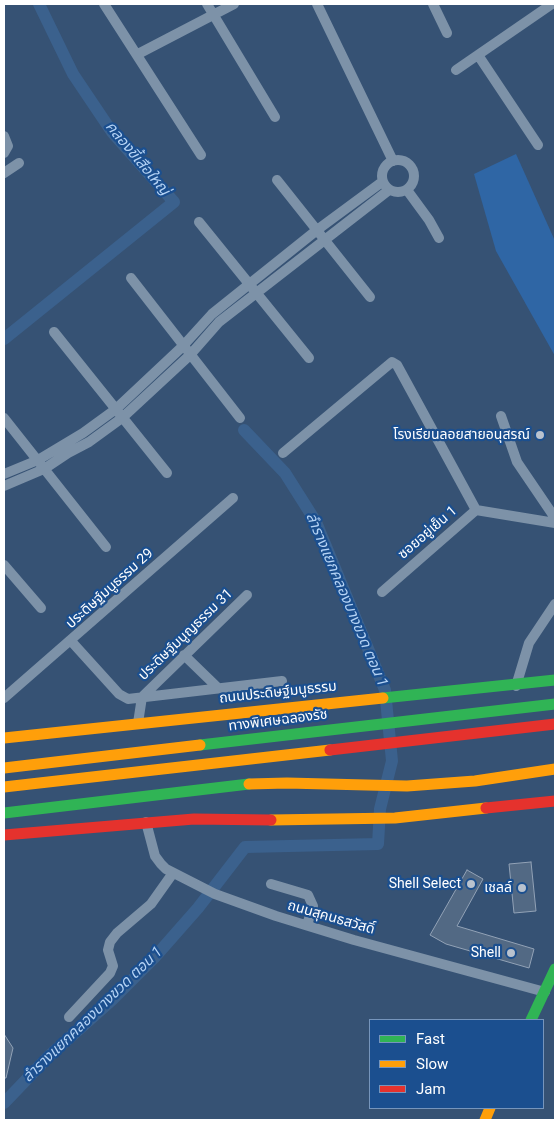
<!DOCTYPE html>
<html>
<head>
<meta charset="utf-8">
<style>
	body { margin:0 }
	#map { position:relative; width:559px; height:1124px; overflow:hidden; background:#365274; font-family:Roboto,sans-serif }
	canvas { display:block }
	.frame { position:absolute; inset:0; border:5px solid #fff; pointer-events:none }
	.legend { position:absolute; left:369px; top:1019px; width:175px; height:90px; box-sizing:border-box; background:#1b4f8f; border:1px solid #7695bc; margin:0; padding:6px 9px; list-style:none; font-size:15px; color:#fff }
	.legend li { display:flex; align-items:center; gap:10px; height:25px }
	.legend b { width:25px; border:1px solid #7695bc }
</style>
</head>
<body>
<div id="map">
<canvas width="559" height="1124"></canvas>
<div class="frame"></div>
<ul class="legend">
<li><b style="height:6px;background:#30b455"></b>Fast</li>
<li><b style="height:6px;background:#ff9f0a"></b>Slow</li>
<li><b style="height:6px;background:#e5322d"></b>Jam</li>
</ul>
</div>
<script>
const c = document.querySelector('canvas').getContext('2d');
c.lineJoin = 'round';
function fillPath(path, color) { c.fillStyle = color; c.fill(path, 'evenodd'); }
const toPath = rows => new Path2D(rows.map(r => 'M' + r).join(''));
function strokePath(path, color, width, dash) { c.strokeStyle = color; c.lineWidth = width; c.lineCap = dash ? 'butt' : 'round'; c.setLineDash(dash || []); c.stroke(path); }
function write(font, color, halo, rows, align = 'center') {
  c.font = font + ' Roboto,"Noto Sans Thai",sans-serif'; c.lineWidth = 4.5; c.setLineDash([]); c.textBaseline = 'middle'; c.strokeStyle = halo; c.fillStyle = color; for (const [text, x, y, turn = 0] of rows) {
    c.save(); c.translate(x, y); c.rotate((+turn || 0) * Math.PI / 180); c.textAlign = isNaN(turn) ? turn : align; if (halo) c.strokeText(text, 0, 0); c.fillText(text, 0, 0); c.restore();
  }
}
fillPath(toPath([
	[516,154,555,241,555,356,496,251,474,174]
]), '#2f66a5');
strokePath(toPath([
	[4,339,174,202,112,132,73,74,39,4],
	[4,1103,49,1056,113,999,154,958,198,908,245,847,378,844,380,809,392,761,385,690,316,522,285,473,244,430]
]), '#3b618d', 12);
const building = toPath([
	[531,862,536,911,514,913,509,864,531,862],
	[467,870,483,879,457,926,534,949,529,968,446,944,430,935,467,870],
	[4,1034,13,1048,6,1078,4,1078,4,1034]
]);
fillPath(building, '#526984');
strokePath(building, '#92a2b6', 1);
strokePath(toPath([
	[104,4,201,155],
	[207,4,275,117],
	[317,4,393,161],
	[433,4,447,33],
	[138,54,234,4],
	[478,55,538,145],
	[456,70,552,4],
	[4,136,8,146,4,153],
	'382 176a16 16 0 1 1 32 0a16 16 0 1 1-32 0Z',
	[4,173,19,163],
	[277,180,370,297],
	[407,190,429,220,439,238],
	[199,222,309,358],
	[131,278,240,418],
	[54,332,167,473],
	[501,416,517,462,555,518],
	[4,418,106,547],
	[283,453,392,362,397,365,476,510],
	[4,474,38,460,83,433,116,409,182,347,212,314,317,230,382,182],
	[4,486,44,469,68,453,89,442,122,418,190,355,219,322,389,190],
	[4,565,41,608],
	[382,592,476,510,555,523],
	[71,641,119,694,128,699,282,681],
	[184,655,217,687],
	[516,686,529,643,555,604],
	[4,698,233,498],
	[138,723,142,697,247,595],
	[146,822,155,856,161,864,166,869,215,894,276,916,354,940,545,992],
	[271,884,308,895,313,906,307,925],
	[69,1017,110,973,113,966,108,950,110,942,117,933,151,904,173,873]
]), '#7d92a8', 10);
strokePath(toPath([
	[383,698,555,680],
	[200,745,555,704],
	[4,813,249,784],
	[531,1020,555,969]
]), '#30b455', 11);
strokePath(toPath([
	[4,738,383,698],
	[4,768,200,745],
	[249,784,287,783,407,786,475,781,555,769],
	[4,787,330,750],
	[271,820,395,818,486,808],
	[485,1120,490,1108]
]), '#ff9f0a', 11);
strokePath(toPath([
	[330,750,555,724],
	[486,808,555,801],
	[4,835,194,819,271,820]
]), '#e5322d', 11);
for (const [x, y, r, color] of [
	[540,435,5,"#b9c2ce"],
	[471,884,5,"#b9c2ce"],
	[522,888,5,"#b9c2ce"],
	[511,953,5,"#b9c2ce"]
]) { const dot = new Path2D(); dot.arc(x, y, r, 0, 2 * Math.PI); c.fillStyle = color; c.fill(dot); strokePath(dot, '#1b4f8f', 2); }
write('14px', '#fff', '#1b4f8f', [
	["โรงเรียนลอยสายอนุสรณ์",530,435],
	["Shell Select",461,884],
	["เชลล์",512,888],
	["Shell",501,953]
], 'right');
write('14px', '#fff', '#1b4f8f', [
	["ซอยอยู่เย็น 1",428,533,-41],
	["ประดิษฐ์มนูธรรม 29",110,589,-42],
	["ประดิษฐ์มนูญธรรม 31",186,635,-44],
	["ถนนประดิษฐ์มนูธรรม",278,693,-6],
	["ทางพิเศษฉลองรัช",278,721,-7],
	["ถนนสุคนธสวัสดิ์",331,918,16]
]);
write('italic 15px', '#b5d3f5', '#1b4f8f', [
	["คลองขี้เสือใหญ่",137,159,50],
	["ลำรางแยกคลองบางขวด ตอน 1",346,600,67],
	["ลำรางแยกคลองบางขวด ตอน 1",93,1015,-44]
]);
</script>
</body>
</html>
